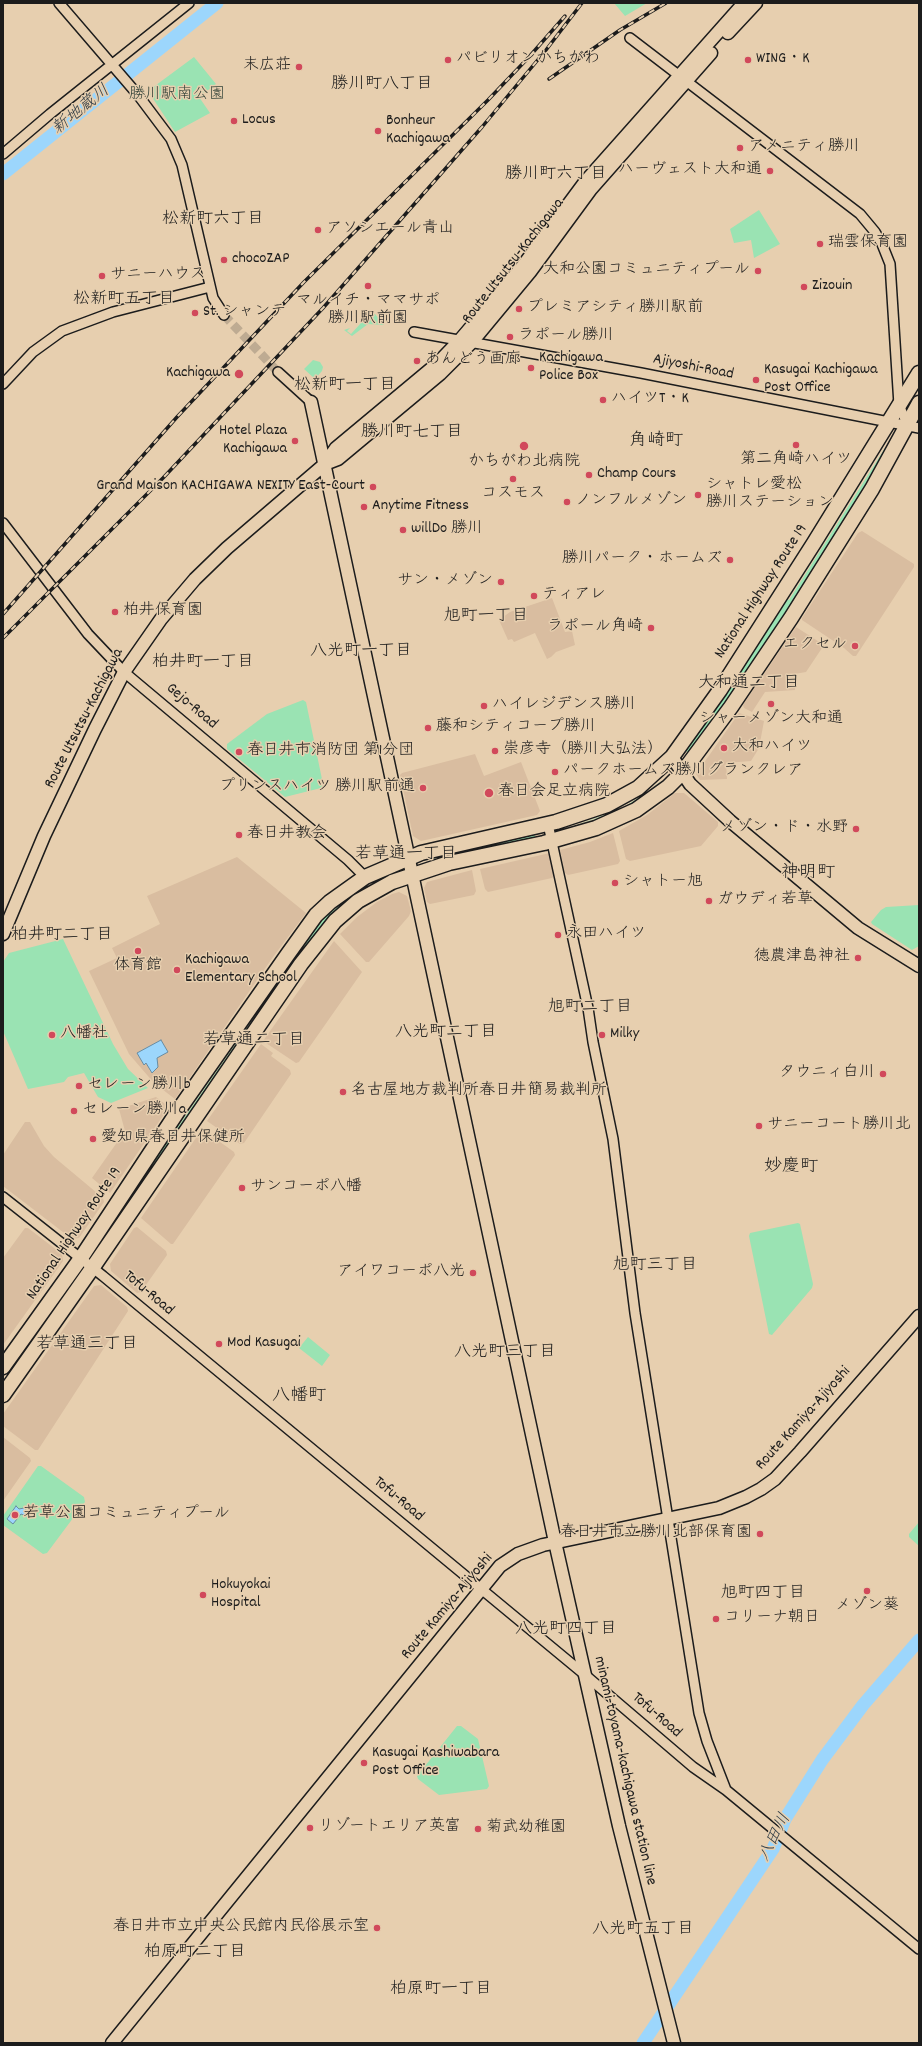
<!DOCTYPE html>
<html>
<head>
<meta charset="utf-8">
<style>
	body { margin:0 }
	#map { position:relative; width:922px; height:2046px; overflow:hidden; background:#e7cfaf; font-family:Dekko,sans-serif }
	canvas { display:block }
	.frame { position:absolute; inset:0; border:4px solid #1c1c1c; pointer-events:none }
</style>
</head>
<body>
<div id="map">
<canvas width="922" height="2046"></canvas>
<div class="frame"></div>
</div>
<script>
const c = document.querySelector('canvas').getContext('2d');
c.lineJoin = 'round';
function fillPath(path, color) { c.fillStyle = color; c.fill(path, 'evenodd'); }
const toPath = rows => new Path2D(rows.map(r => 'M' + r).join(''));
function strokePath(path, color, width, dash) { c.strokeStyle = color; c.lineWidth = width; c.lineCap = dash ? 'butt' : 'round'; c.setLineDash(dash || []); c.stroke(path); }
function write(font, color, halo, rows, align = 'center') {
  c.font = font + ' Dekko,"Klee One",sans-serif'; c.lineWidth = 3; c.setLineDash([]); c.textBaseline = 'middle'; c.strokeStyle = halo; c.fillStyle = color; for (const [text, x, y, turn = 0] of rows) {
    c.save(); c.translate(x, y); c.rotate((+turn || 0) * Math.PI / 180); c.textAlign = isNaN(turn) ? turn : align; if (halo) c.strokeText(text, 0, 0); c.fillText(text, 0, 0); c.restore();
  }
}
fillPath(toPath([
	[862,531,914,564,914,567,856,656,853,656,844,648,802,620,802,618,858,533],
	[552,598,565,632,572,631,575,645,556,652,551,657,547,659,535,633,514,642,512,639,508,640,499,620,510,612],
	[796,627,824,645,806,672,794,674,795,690,765,692,752,712,744,708,743,705],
	[739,713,764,721,759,748,751,761,726,763,727,779,700,780,696,774],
	[475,754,484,776,521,762,540,811,537,815,421,841,413,836,400,775,402,773],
	[675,793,684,793,718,822,718,826,701,846,630,861,626,859,619,831,647,815],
	[613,833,620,861,618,864,568,875,565,873,560,850,590,842],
	[550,853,554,876,552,878,488,892,485,889,480,869],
	[237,857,306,913,273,957,175,1099,154,1083,129,1054,89,971,117,958,112,948,160,924,147,896],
	[472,870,476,891,474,895,430,904,427,902,424,888,427,882],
	[399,892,407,896,411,911,409,916,369,962,366,962,340,934,357,917,377,902,392,894],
	[334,941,362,972,299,1062,296,1063,263,1041],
	[261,1044,273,1053,271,1056,290,1070,291,1074,244,1143,240,1144,207,1121],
	[156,1097,169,1107,110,1193,92,1178,125,1131,119,1109],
	[25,1122,30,1122,44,1146,54,1157,103,1198,104,1202,79,1238,72,1239,3,1186,3,1155],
	[202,1129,234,1152,235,1155,173,1244,171,1244,141,1218],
	[137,1227,166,1251,167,1255,141,1292,137,1293,111,1271,110,1264,134,1228],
	[25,1228,28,1228,62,1254,63,1261,3,1345,3,1258],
	[101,1285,127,1307,128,1311,38,1450,35,1450,3,1426,3,1414,94,1286],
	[3,1437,30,1458,31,1461,3,1501]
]), '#d9bda0');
fillPath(toPath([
	[614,3,647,3,625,16],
	[194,57,216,84,199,97,210,113,175,132,148,91],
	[759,210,780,244,754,258,751,240,734,243,730,229],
	[370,313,375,314,384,325,368,324,352,336,344,330,350,328,347,331,351,334],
	[313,360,320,362,323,367,322,371,315,379,304,369],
	[885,448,889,448,852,512,775,632,732,695,692,749,687,752,685,750,786,598,789,600],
	[303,700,306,702,323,784,321,788,285,797,227,749,227,744,267,714],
	[661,781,649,793,621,810,568,828,621,809,649,791],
	[535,835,535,837,427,860,427,859,467,849],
	[392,874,363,890,330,918,311,940,199,1101,97,1243,317,927,326,916,349,898],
	[919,905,919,946,912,950,872,924,871,922,881,910,886,907],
	[63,939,113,1044,128,1069,148,1088,111,1103,98,1097,84,1073,68,1077,64,1082,28,1089,3,1031,3,962,9,953],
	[798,1223,800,1224,813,1284,812,1288,772,1335,769,1334,749,1236,750,1233],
	[308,1337,330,1355,322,1366,299,1348],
	[38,1466,41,1466,84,1497,85,1502,47,1553,43,1554,3,1525,3,1516],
	[919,1522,919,1546,909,1537,909,1534],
	[457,1726,461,1726,478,1739,489,1786,487,1789,439,1795,418,1779,417,1776]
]), '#9ae3b3');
const water = toPath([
	[161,1040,168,1052,157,1058,158,1067,152,1073,146,1063,144,1065,137,1053,161,1040],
	[16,1506,19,1509,24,1508,29,1513,26,1516,21,1514,13,1524,7,1519,16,1506]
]);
fillPath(water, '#9cd6fc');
strokePath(water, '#698ca2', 1);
strokePath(toPath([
	[3,174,217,3],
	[643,2043,773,1849,785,1819,822,1760,863,1705,919,1640]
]), '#9cd6fc', 13);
strokePath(toPath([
	[224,315,278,372]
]), '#beab92', 9, [9, 4.5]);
const minor = toPath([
	[59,3,138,95,171,139,182,165,213,298,224,315],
	[630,38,860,214,875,232,882,244,890,264,899,405,908,426],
	[3,154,50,114,189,3],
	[414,332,641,373,919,428],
	[278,372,311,402],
	[3,384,33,352,62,331,113,312,210,287],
	[3,523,88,634,124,672,348,860,365,877],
	[548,824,588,1008,593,1042,613,1139,635,1313,699,1713,707,1741,726,1790],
	[3,1197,103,1276,584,1674,693,1767,726,1790,919,1949]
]);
const major = toPath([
	[728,33,756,3],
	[311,402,555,1542,619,1826,674,2043],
	[325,464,338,459,440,374,472,342,530,272,591,189,711,53],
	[672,757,690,784,730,821,858,928,919,966],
	[3,934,44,836,95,729,124,672,161,619,195,579,227,548,325,464,336,448,438,363,460,340,522,267,585,182,744,3],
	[112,2043,500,1566,518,1554,543,1545,719,1508,746,1497,761,1489,775,1479,800,1452,919,1316]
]);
const highway = toPath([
	[3,1367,81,1258,180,1108,288,954,316,915,330,902,365,877,421,853,556,822,607,805,638,788,672,757,720,690,814,543,919,373],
	[3,1395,93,1267,301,964,335,921,358,901,392,882,449,863,544,843,596,828,636,810,668,787,682,773,731,707,791,618,872,489,919,403]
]);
strokePath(minor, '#1c1c1c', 12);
strokePath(major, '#1c1c1c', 15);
strokePath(highway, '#1c1c1c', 17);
strokePath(minor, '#e7cfaf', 9);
strokePath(major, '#e7cfaf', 12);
strokePath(highway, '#e7cfaf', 14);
const rail = toPath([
	[549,79,620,30,666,3],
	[3,614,177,417,304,282,488,100,529,57,565,16],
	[3,638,163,478,323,308,482,127,546,50,582,3]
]);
strokePath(rail, '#1c1c1c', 3.5);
strokePath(rail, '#e7cfaf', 2, [6]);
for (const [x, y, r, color] of [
	[448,60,4,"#d1495b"],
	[748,60,4,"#d1495b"],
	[299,67,4,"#d1495b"],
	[234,121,4,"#d1495b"],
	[378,131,4,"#d1495b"],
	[740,148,4,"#d1495b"],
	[770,171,4,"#d1495b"],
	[318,230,4,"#d1495b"],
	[820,244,4,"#d1495b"],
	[224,260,4,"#d1495b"],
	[758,271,4,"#d1495b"],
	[102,276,4,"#d1495b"],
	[368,286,4,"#d1495b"],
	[804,287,4,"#d1495b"],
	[519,309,4,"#d1495b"],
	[195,313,4,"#d1495b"],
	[510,337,4,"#d1495b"],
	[417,361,4,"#d1495b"],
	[531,368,4,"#d1495b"],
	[239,374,5,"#d1495b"],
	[756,380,4,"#d1495b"],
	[603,400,4,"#d1495b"],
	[295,441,4,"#d1495b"],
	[796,445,4,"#d1495b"],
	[524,446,5,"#d1495b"],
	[589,475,4,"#d1495b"],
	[513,479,4,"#d1495b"],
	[373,487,4,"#d1495b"],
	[698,495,4,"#d1495b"],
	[567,502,4,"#d1495b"],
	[364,507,4,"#d1495b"],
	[403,530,4,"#d1495b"],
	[730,560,4,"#d1495b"],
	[501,582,4,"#d1495b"],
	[534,596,4,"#d1495b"],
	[115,612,4,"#d1495b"],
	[651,628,4,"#d1495b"],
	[855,646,4,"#d1495b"],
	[771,704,4,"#d1495b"],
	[484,706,4,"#d1495b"],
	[428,728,4,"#d1495b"],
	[724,748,4,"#d1495b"],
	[495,751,4,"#d1495b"],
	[239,752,4,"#d1495b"],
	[555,772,4,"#d1495b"],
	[423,788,4,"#d1495b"],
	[489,793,5,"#d1495b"],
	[856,829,4,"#d1495b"],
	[239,835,4,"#d1495b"],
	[615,883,4,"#d1495b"],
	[709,901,4,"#d1495b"],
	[558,935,4,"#d1495b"],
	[138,951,4,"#d1495b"],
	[858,958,4,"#d1495b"],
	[177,970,4,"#d1495b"],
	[52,1035,4,"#d1495b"],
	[602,1035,4,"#d1495b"],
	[883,1074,4,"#d1495b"],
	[79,1086,4,"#d1495b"],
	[343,1092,4,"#d1495b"],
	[74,1111,4,"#d1495b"],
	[759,1126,4,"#d1495b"],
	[93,1139,4,"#d1495b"],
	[242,1188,4,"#d1495b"],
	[473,1273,4,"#d1495b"],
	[219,1344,4,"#d1495b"],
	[15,1515,4,"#d1495b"],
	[760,1534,4,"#d1495b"],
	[867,1591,4,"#d1495b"],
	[203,1595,4,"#d1495b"],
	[716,1619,4,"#d1495b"],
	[364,1763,4,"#d1495b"],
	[310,1828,4,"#d1495b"],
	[478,1829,4,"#d1495b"],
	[377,1928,4,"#d1495b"]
]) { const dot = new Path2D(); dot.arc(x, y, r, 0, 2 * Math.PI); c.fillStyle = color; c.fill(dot); strokePath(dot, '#e7cfaf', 1.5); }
write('16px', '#1c1c1c', '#e7cfaf', [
	["パビリオンかちがわ",456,60],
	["WING・K",756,60],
	["末広荘",291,67,"right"],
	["Locus",242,121],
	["Bonheur",386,122],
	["Kachigawa",386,140],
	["アメニティ勝川",748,148],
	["ハーヴェスト大和通",762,171,"right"],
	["アソシエール青山",326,230],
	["瑞雲保育園",828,244],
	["chocoZAP",232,260],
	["大和公園コミュニティプール",750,271,"right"],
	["サニーハウス",110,276],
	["Zizouin",812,287],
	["マルイチ・ママサポ",368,302,"center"],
	["勝川駅前園",368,320,"center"],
	["プレミアシティ勝川駅前",527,309],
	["St. シャンテ",203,313],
	["ラポール勝川",518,337],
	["Kachigawa",539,359],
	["Police Box",539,377],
	["あんどう画廊",425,361],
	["Kasugai Kachigawa",764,371],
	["Post Office",764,389],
	["Kachigawa",230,374,"right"],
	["ハイツT・K",611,400],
	["Hotel Plaza",287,432,"right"],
	["Kachigawa",287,450,"right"],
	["第二角崎ハイツ",796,461,"center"],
	["かちがわ北病院",524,463,"center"],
	["Champ Cours",597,475],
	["シャトレ愛松",706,486],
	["勝川ステーション",706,504],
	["Grand Maison KACHIGAWA NEXITY East-Court",365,487,"right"],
	["コスモス",513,495,"center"],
	["ノンフルメゾン",575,502],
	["Anytime Fitness",372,507],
	["willDo 勝川",411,530],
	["勝川パーク・ホームズ",722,560,"right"],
	["サン・メゾン",493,582,"right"],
	["ティアレ",542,596],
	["柏井保育園",123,612],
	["ラポール角崎",643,628,"right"],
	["エクセル",847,646,"right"],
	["ハイレジデンス勝川",492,706],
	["シャーメゾン大和通",771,720,"center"],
	["藤和シティコープ勝川",436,728],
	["大和ハイツ",732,748],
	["崇彦寺（勝川大弘法）",503,751],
	["春日井市消防団 第1分団",247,752],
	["パークホームズ勝川グランクレア",563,772],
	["プリンスハイツ 勝川駅前通",415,788,"right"],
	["春日会足立病院",498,793],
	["メゾン・ド・水野",848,829,"right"],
	["春日井教会",247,835],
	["シャトー旭",623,883],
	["ガウディ若草",717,901],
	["永田ハイツ",566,935],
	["徳農津島神社",850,958,"right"],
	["Kachigawa",185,961],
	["Elementary School",185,979],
	["体育館",138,967,"center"],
	["八幡社",60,1035],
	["Milky",610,1035],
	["タウニィ白川",875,1074,"right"],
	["セレーン勝川b",87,1086],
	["名古屋地方裁判所春日井簡易裁判所",351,1092],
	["セレーン勝川a",82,1111],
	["サニーコート勝川北",767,1126],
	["愛知県春日井保健所",101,1139],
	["サンコーポ八幡",250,1188],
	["アイワコーポ八光",465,1273,"right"],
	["Mod Kasugai",227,1344],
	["若草公園コミュニティプール",23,1515],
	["春日井市立勝川北部保育園",752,1534,"right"],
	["Hokuyokai",211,1586],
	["Hospital",211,1604],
	["メゾン葵",867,1607,"center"],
	["コリーナ朝日",724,1619],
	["Kasugai Kashiwabara",372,1754],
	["Post Office",372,1772],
	["リゾートエリア英富",318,1828],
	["菊武幼稚園",486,1829],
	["春日井市立中央公民館内民俗展示室",369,1928,"right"]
], 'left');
write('16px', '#35443a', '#e7cfaf', [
	["勝川駅南公園",177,96]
]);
write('16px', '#1c1c1c', '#e7cfaf', [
	["Route Utsutsu-Kachigawa",514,262,-52],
	["Ajiyoshi-Road",693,368,11],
	["National Highway Route 19",762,592,-57],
	["Gejo-Road",191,707,40],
	["Route Utsutsu-Kachigawa",85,719,-63],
	["National Highway Route 19",75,1234,-56],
	["Tofu-Road",148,1294,40],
	["Route Kamiya-Ajiyoshi",804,1419,-48],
	["Tofu-Road",398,1500,40],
	["Route Kamiya-Ajiyoshi",448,1607,-50],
	["Tofu-Road",656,1716,41],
	["minami-toyama-kachigawa station line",624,1771,77]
]);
write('17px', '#1c1c1c', '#e7cfaf', [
	["勝川町八丁目",382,86],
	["勝川町六丁目",556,176],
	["松新町六丁目",213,221],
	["松新町五丁目",124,301],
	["松新町一丁目",345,387],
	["勝川町七丁目",412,434],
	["旭町一丁目",486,618],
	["八光町一丁目",361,653],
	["柏井町一丁目",203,664],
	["大和通二丁目",749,685],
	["若草通一丁目",406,856],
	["柏井町二丁目",62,937],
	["旭町二丁目",590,1009],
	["八光町二丁目",446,1034],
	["若草通二丁目",254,1042],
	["旭町三丁目",655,1267],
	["若草通三丁目",87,1346],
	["八光町三丁目",505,1354],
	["旭町四丁目",763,1595],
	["八光町四丁目",566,1631],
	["八光町五丁目",643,1931],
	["柏原町二丁目",195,1954],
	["柏原町一丁目",441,1991]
]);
write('italic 17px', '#364149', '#e7cfaf', [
	["新地蔵川",82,111,-39],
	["八田川",776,1838,-63]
]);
write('18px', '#1c1c1c', '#e7cfaf', [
	["角崎町",656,443],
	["神明町",808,875],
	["妙慶町",791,1169],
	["八幡町",299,1398]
]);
</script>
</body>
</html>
